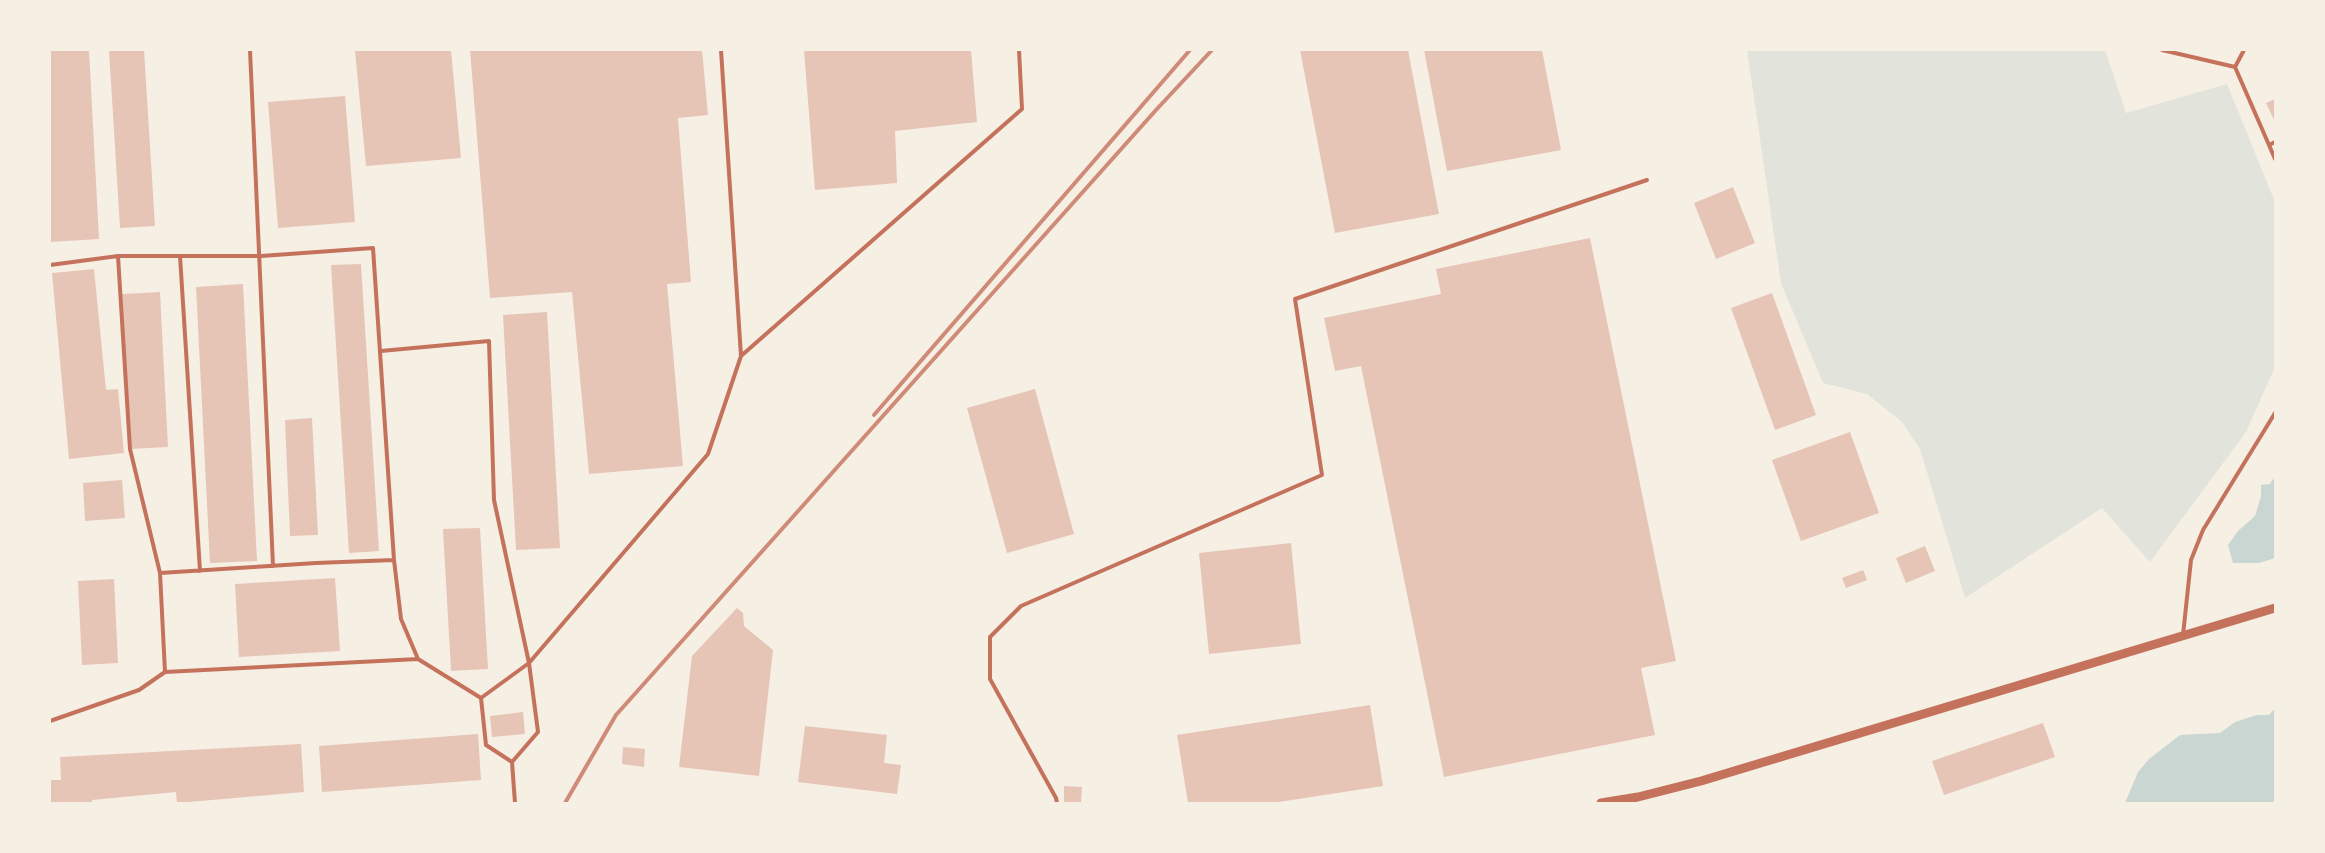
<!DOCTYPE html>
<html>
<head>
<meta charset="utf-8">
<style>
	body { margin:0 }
	#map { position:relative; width:2325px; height:853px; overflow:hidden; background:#f6efe4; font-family:"Noto Sans",sans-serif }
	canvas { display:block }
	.frame { position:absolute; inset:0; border:51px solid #f6efe4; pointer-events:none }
</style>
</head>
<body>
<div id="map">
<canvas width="2325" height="853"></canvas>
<div class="frame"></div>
</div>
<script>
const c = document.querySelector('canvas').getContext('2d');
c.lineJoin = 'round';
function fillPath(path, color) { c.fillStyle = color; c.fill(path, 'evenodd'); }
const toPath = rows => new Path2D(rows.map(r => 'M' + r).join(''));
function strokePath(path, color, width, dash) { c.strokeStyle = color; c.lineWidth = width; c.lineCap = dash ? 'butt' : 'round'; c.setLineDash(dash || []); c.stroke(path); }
fillPath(toPath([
	[1747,50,2105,50,2126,113,2227,84,2275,202,2275,367,2246,432,2150,562,2102,508,1965,598,1920,449,1902,422,1867,394,1823,383,1781,283]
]), '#e2e4dc');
fillPath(toPath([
	[2275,476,2275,558,2259,563,2233,563,2228,545,2238,531,2255,516,2261,496,2261,485,2270,484],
	[2275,708,2275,803,2125,803,2138,772,2149,759,2180,735,2220,733,2235,722,2257,715,2269,715]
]), '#c9d6d2');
fillPath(toPath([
	[50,50,89,50,99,239,50,242],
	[109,50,144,50,155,226,120,228],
	[370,50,451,50,461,158,366,166,355,51],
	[470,50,702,50,708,115,678,118,691,282,667,284,683,466,589,474,572,292,490,298],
	[804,50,971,50,977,122,895,131,897,183,815,190],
	[1300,50,1408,50,1439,214,1335,233],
	[1424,50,1542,50,1561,150,1447,171],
	[345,96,355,222,278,228,268,102],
	[2275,99,2275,122,2266,103],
	[1733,187,1755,243,1716,259,1694,203],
	[1590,238,1676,661,1641,668,1655,735,1444,777,1361,366,1335,371,1324,318,1441,294,1436,269],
	[361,264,379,551,349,553,331,265],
	[94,269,106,390,118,389,124,453,69,459,52,273],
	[243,284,257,561,210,563,196,287],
	[160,292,168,447,130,449,122,294],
	[1772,293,1816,415,1775,430,1731,308],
	[547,312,560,548,516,550,503,315],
	[1035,389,1074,534,1007,553,967,408],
	[312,418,318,535,290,536,285,420],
	[1850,432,1879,513,1801,541,1772,460],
	[122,480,125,518,85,521,83,483],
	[480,528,488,669,451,671,443,529],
	[1291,543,1301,644,1209,654,1199,553],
	[1925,546,1935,571,1906,583,1896,558],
	[1863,570,1867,580,1846,588,1842,578],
	[335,578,340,651,239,657,235,584],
	[114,579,118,663,82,665,78,581],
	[737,608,743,613,744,626,773,650,759,776,679,767,692,656],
	[1370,705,1383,786,1272,803,1188,803,1177,735],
	[523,712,525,734,492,737,490,716],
	[2043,723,2055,757,1944,795,1932,761],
	[805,726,887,735,884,763,901,765,897,794,798,782],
	[478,734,481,780,322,792,319,746],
	[301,744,304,792,177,803,176,792,92,800,92,803,50,803,50,780,61,780,60,757],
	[623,747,645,749,644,767,622,764],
	[1064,786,1082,787,1081,803,1064,803]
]), '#e6c5b7');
strokePath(toPath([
	[250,50,273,566],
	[2162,50,2235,67],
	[2235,67,2269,145,2275,142],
	[2235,67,2244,50],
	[2269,145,2275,159],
	[118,256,130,449,160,573],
	[180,256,200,571],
	[50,265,118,256,261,256,373,248,394,560,401,619,418,659,481,698],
	[381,351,489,341,494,500,529,663,481,698,486,745,512,762],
	[741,356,1022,109,1019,50],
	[394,560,316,563,160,573,165,672,418,659],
	[2183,635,2191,560,2203,530,2275,413],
	[50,721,139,690,165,672],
	[515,803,512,762,538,732,529,663,708,454,741,356,721,50],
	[1057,803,1056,798,990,679,990,637,1021,606,1322,475,1295,299,1647,180]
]), '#c5725c', 4);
strokePath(toPath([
	[1601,803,1638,797,1701,781,2275,608]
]), '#c5725c', 9);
strokePath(toPath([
	[874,415,1190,50],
	[565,803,616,715,1156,110,1212,50]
]), '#cf8b77', 4);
</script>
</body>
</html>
